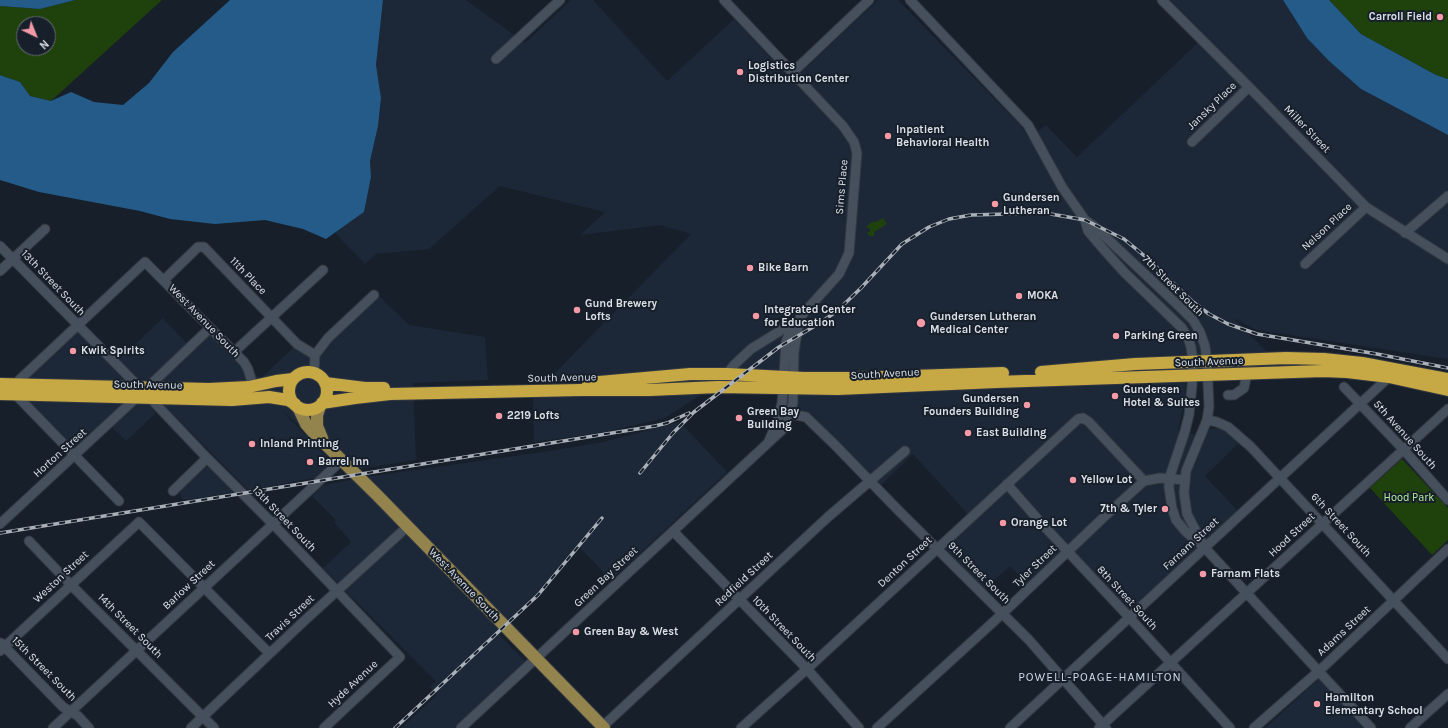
<!DOCTYPE html>
<html>
<head>
<meta charset="utf-8">
<style>
	body { margin:0 }
	#map { position:relative; width:1448px; height:728px; overflow:hidden; background:#171f2a; font-family:Karla,sans-serif }
	canvas { display:block }
	.north { position:absolute; left:16px; top:16px; width:40px; height:40px; box-sizing:border-box; background:#171f2a; border:1px solid #656c76; border-radius:50%; rotate:137deg; font-size:11px; font-weight:700; line-height:16px; text-align:center; color:#dbe0e7 }
	.north::after { content:''; display:block; margin:auto; width:14px; height:18px; background:#f49aa7; clip-path:polygon(50% 0,100% 100%,50% 72%,0 100%) }
</style>
</head>
<body>
<div id="map">
<canvas width="1448" height="728"></canvas>
<div class="north">N</div>
</div>
<script>
const c = document.querySelector('canvas').getContext('2d');
c.lineJoin = 'round';
function fillPath(path, color) { c.fillStyle = color; c.fill(path, 'evenodd'); }
const toPath = rows => new Path2D(rows.map(r => 'M' + r).join(''));
function strokePath(path, color, width, dash) { c.strokeStyle = color; c.lineWidth = width; c.lineCap = dash ? 'butt' : 'round'; c.setLineDash(dash || []); c.stroke(path); }
function write(font, color, halo, rows, align = 'center') {
  c.font = font + ' Karla,sans-serif'; c.lineWidth = 4; c.setLineDash([]); c.textBaseline = 'middle'; c.strokeStyle = halo; c.fillStyle = color; for (const [text, x, y, turn = 0] of rows) {
    c.save(); c.translate(x, y); c.rotate((+turn || 0) * Math.PI / 180); c.textAlign = isNaN(turn) ? turn : align; if (halo) c.strokeText(text, 0, 0); c.fillText(text, 0, 0); c.restore();
  }
}
fillPath(toPath([
	[383,0,466,0,525,43,571,0,593,0,667,81,734,19,792,81,878,0,898,0,1020,125,1029,138,1046,125,1077,157,1205,36,1170,0,1283,0,1307,38,1329,61,1361,89,1448,135,1448,359,1257,330,1233,318,1267,352,1186,356,1185,400,1178,430,1204,437,1210,429,1218,428,1229,433,1240,442,1205,476,1238,511,1132,610,1126,607,1068,544,1026,583,1010,566,984,589,945,549,974,521,913,454,881,485,812,415,799,410,797,406,803,373,600,379,568,383,547,381,691,234,660,225,580,235,605,212,500,186,429,249,376,254,365,264,335,233,364,212,371,177,370,161,378,126,381,99,376,65],
	[375,292,409,325,485,337,488,380,413,383,416,460,352,470,342,460,282,411,332,462,315,478,248,490,165,406,165,403,145,401,156,413,126,441,109,424,75,455,10,389,78,326,115,363,163,318,190,347,210,328,260,379,297,344,315,355],
	[665,394,701,395,665,418,605,432,534,442,533,396],
	[680,422,727,472,611,580,580,548,541,594,499,635,525,661,524,665,455,728,401,728,437,695,430,687,436,681,323,568,351,542,334,522,336,520,312,496,324,485,372,476,543,452,603,442],
	[207,464,236,492,187,500,181,498,180,489],
	[1318,680,1322,680,1365,728,1265,728]
]), '#1c2838');
fillPath(toPath([
	[75,0,162,0,51,101,30,96,20,82,0,75,0,6,40,9],
	[24,24,48,24,48,48,24,48],
	[1329,0,1448,0,1448,79,1436,75,1361,34],
	[883,218,887,224,874,232,874,236,870,236,867,233,870,231,870,228,866,228,868,225,872,222,876,222],
	[1402,459,1448,508,1448,540,1432,555,1370,488]
]), '#1f420c');
fillPath(toPath([
	[0,0,75,0,40,9,0,6],
	[230,0,383,0,376,65,381,98,378,126,370,161,371,177,364,212,326,239,303,229,265,220,215,224,170,219,140,211,39,192,0,180,0,75,20,82,30,96,51,101,71,92,94,102,123,105,149,83,173,52],
	[1283,0,1329,0,1361,34,1436,75,1448,79,1448,135,1361,89,1329,61,1307,38]
]), '#245b89');
const minor = toPath([
	[724,0,843,126,854,142,857,153,849,253,839,274,802,315,789,334,786,342,782,403,777,422,769,441],
	[910,0,1028,125,1062,187,1085,220,1095,227,1183,310,1193,320,1200,332,1205,346,1207,361,1209,407,1207,420,1186,471,1184,493,1187,514,1205,548],
	[1162,0,1249,87,1366,207,1448,259],
	[496,59,560,0],
	[792,73,869,0],
	[1192,142,1249,87],
	[1085,220,1088,231,1105,251,1125,273,1182,328,1188,338,1191,347,1193,362,1192,386,1189,415,1185,431,1169,479,1169,488,1172,508,1176,520,1185,531,1205,548,1371,728],
	[1405,233,1448,196],
	[0,246,140,388],
	[1305,264,1366,207],
	[0,271,45,229],
	[164,280,198,247,204,247,297,344,315,355],
	[234,352,323,270],
	[314,373,315,355,328,338,374,295],
	[727,374,734,365,751,349,793,323],
	[15,384,145,262,244,362,248,369,253,386],
	[1344,387,1403,449,1448,500],
	[147,388,210,328],
	[15,394,119,501],
	[1228,395,1234,395,1244,388,1247,373],
	[150,398,207,458,273,524,400,657,324,728],
	[791,414,806,417,835,445,899,511,1029,640,1106,728],
	[1207,420,1217,422,1228,427,1251,447,1448,659],
	[1007,484,1042,524,1129,617,1230,728],
	[173,491,207,458],
	[0,524,136,398],
	[673,531,807,669,859,728],
	[29,541,71,585,214,728],
	[1,643,63,707,78,716,89,728],
	[0,651,139,522,269,653],
	[53,728,342,460],
	[191,728,303,622,407,527],
	[461,728,782,430,786,425,793,403,794,352,799,321],
	[601,728,828,517,905,451],
	[741,728,807,669,1078,419,1083,418,1089,422,1144,481],
	[877,728,1002,614,1104,517,1144,481,1160,478,1185,480],
	[1010,728,1389,377],
	[1099,728,1448,409],
	[1254,728,1319,671,1448,549],
	[1410,728,1448,694]
]);
const major = toPath([
	[320,406,317,415,317,426,322,438],
	[298,407,306,424,313,432,377,495,604,728]
]);
const highway = toPath([
	[1041,372,1135,364,1286,358,1324,359,1362,363,1448,379],
	'289 391a19 19 0 1 1 38 0a19 19 0 1 1-38 0Z',
	[325,383,365,388,384,388],
	[588,383,690,374,727,374,804,378,852,378,1003,373],
	[0,384,209,389,249,387,276,381,293,379],
	[0,394,232,400,269,397,288,400,295,404],
	[322,403,355,398,390,394,581,390,650,390,718,387,838,389,996,382,1323,371,1347,372,1389,377,1448,390]
]);
strokePath(minor, '#333841', 11);
strokePath(major, '#333841', 14);
strokePath(highway, '#333841', 14);
strokePath(minor, '#464f5c', 9);
strokePath(major, '#93844e', 12);
strokePath(highway, '#c6a845', 12);
const rail = toPath([
	[640,473,673,433,694,412,779,347,820,323,837,311,861,288,902,244,929,227,949,219,971,215,1045,213,1085,220,1124,239,1147,258,1193,302,1209,314,1228,324,1257,334,1377,354,1448,368],
	[0,533,655,426,667,423,689,413],
	[395,728,538,595,602,518]
]);
strokePath(rail, '#aab0b8', 3.5);
strokePath(rail, '#171f2a', 2, [6]);
for (const [x, y, r, color] of [
	[1440,17,4,"#f49aa7"],
	[740,72,4,"#f49aa7"],
	[888,136,4,"#f49aa7"],
	[995,204,4,"#f49aa7"],
	[750,268,4,"#f49aa7"],
	[1019,296,4,"#f49aa7"],
	[577,310,4,"#f49aa7"],
	[756,316,4,"#f49aa7"],
	[921,323,5,"#f49aa7"],
	[1116,336,4,"#f49aa7"],
	[73,351,4,"#f49aa7"],
	[1115,396,4,"#f49aa7"],
	[1027,405,4,"#f49aa7"],
	[499,416,4,"#f49aa7"],
	[739,418,4,"#f49aa7"],
	[968,433,4,"#f49aa7"],
	[252,444,4,"#f49aa7"],
	[310,462,4,"#f49aa7"],
	[1073,480,4,"#f49aa7"],
	[1165,509,4,"#f49aa7"],
	[1003,523,4,"#f49aa7"],
	[1203,574,4,"#f49aa7"],
	[576,632,4,"#f49aa7"],
	[1317,704,4,"#f49aa7"]
]) { const dot = new Path2D(); dot.arc(x, y, r, 0, 2 * Math.PI); c.fillStyle = color; c.fill(dot); strokePath(dot, '#171f2a', 1.5); }
write('bold 11px', '#dbe0e7', '#171f2a', [
	["Carroll Field",1432,17,"right"],
	["Logistics",748,66],
	["Distribution Center",748,79],
	["Inpatient",896,130],
	["Behavioral Health",896,143],
	["Gundersen",1003,198],
	["Lutheran",1003,211],
	["Bike Barn",758,268],
	["MOKA",1027,296],
	["Gund Brewery",585,304],
	["Lofts",585,317],
	["Integrated Center",764,310],
	["for Education",764,323],
	["Gundersen Lutheran",930,317],
	["Medical Center",930,330],
	["Parking Green",1124,336],
	["Kwik Spirits",81,351],
	["Gundersen",1123,390],
	["Hotel & Suites",1123,403],
	["Gundersen",1019,399,"right"],
	["Founders Building",1019,412,"right"],
	["Green Bay",747,412],
	["Building",747,425],
	["2219 Lofts",507,416],
	["East Building",976,433],
	["Inland Printing",260,444],
	["Barrel Inn",318,462],
	["Yellow Lot",1081,480],
	["7th & Tyler",1157,509,"right"],
	["Orange Lot",1011,523],
	["Farnam Flats",1211,574],
	["Green Bay & West",584,632],
	["Hamilton",1325,698],
	["Elementary School",1325,711]
], 'left');
write('11px', '#dbe0e7', '#171f2a', [
	["Jansky Place",1212,106,-44],
	["Miller Street",1307,129,46],
	["Sims Place",842,187,-85],
	["Nelson Place",1327,227,-43],
	["11th Place",248,276,46],
	["13th Street South",53,283,46],
	["7th Street South",1173,286,45],
	["West Avenue South",204,321,46],
	["South Avenue",1209,362,-2],
	["South Avenue",885,374,-3],
	["South Avenue",562,378,-1],
	["South Avenue",148,385,1],
	["5th Avenue South",1405,435,48],
	["Horton Street",60,453,-42],
	["13th Street South",284,519,46],
	["6th Street South",1341,525,47],
	["Hood Street",1292,535,-43],
	["Farnam Street",1191,544,-43],
	["Denton Street",905,562,-43],
	["Tyler Street",1035,566,-44],
	["9th Street South",979,573,45],
	["Weston Street",61,577,-43],
	["Green Bay Street",606,577,-43],
	["Redfield Street",744,579,-43],
	["Barlow Street",189,585,-43],
	["West Avenue South",464,585,46],
	["8th Street South",1127,598,47],
	["Travis Street",290,618,-43],
	["14th Street South",130,626,45],
	["10th Street South",784,629,46],
	["Adams Street",1344,631,-43],
	["15th Street South",44,669,45],
	["Hyde Avenue",353,684,-43]
]);
write('11px', '#b5ef9d', '#171f2a', [
	["Hood Park",1409,498]
]);
c.letterSpacing = '1px';
write('12px', '#cfdae9', '#171f2a', [
	["POWELL-POAGE-HAMILTON",1100,678]
]);
c.letterSpacing = '0px';
</script>
</body>
</html>
